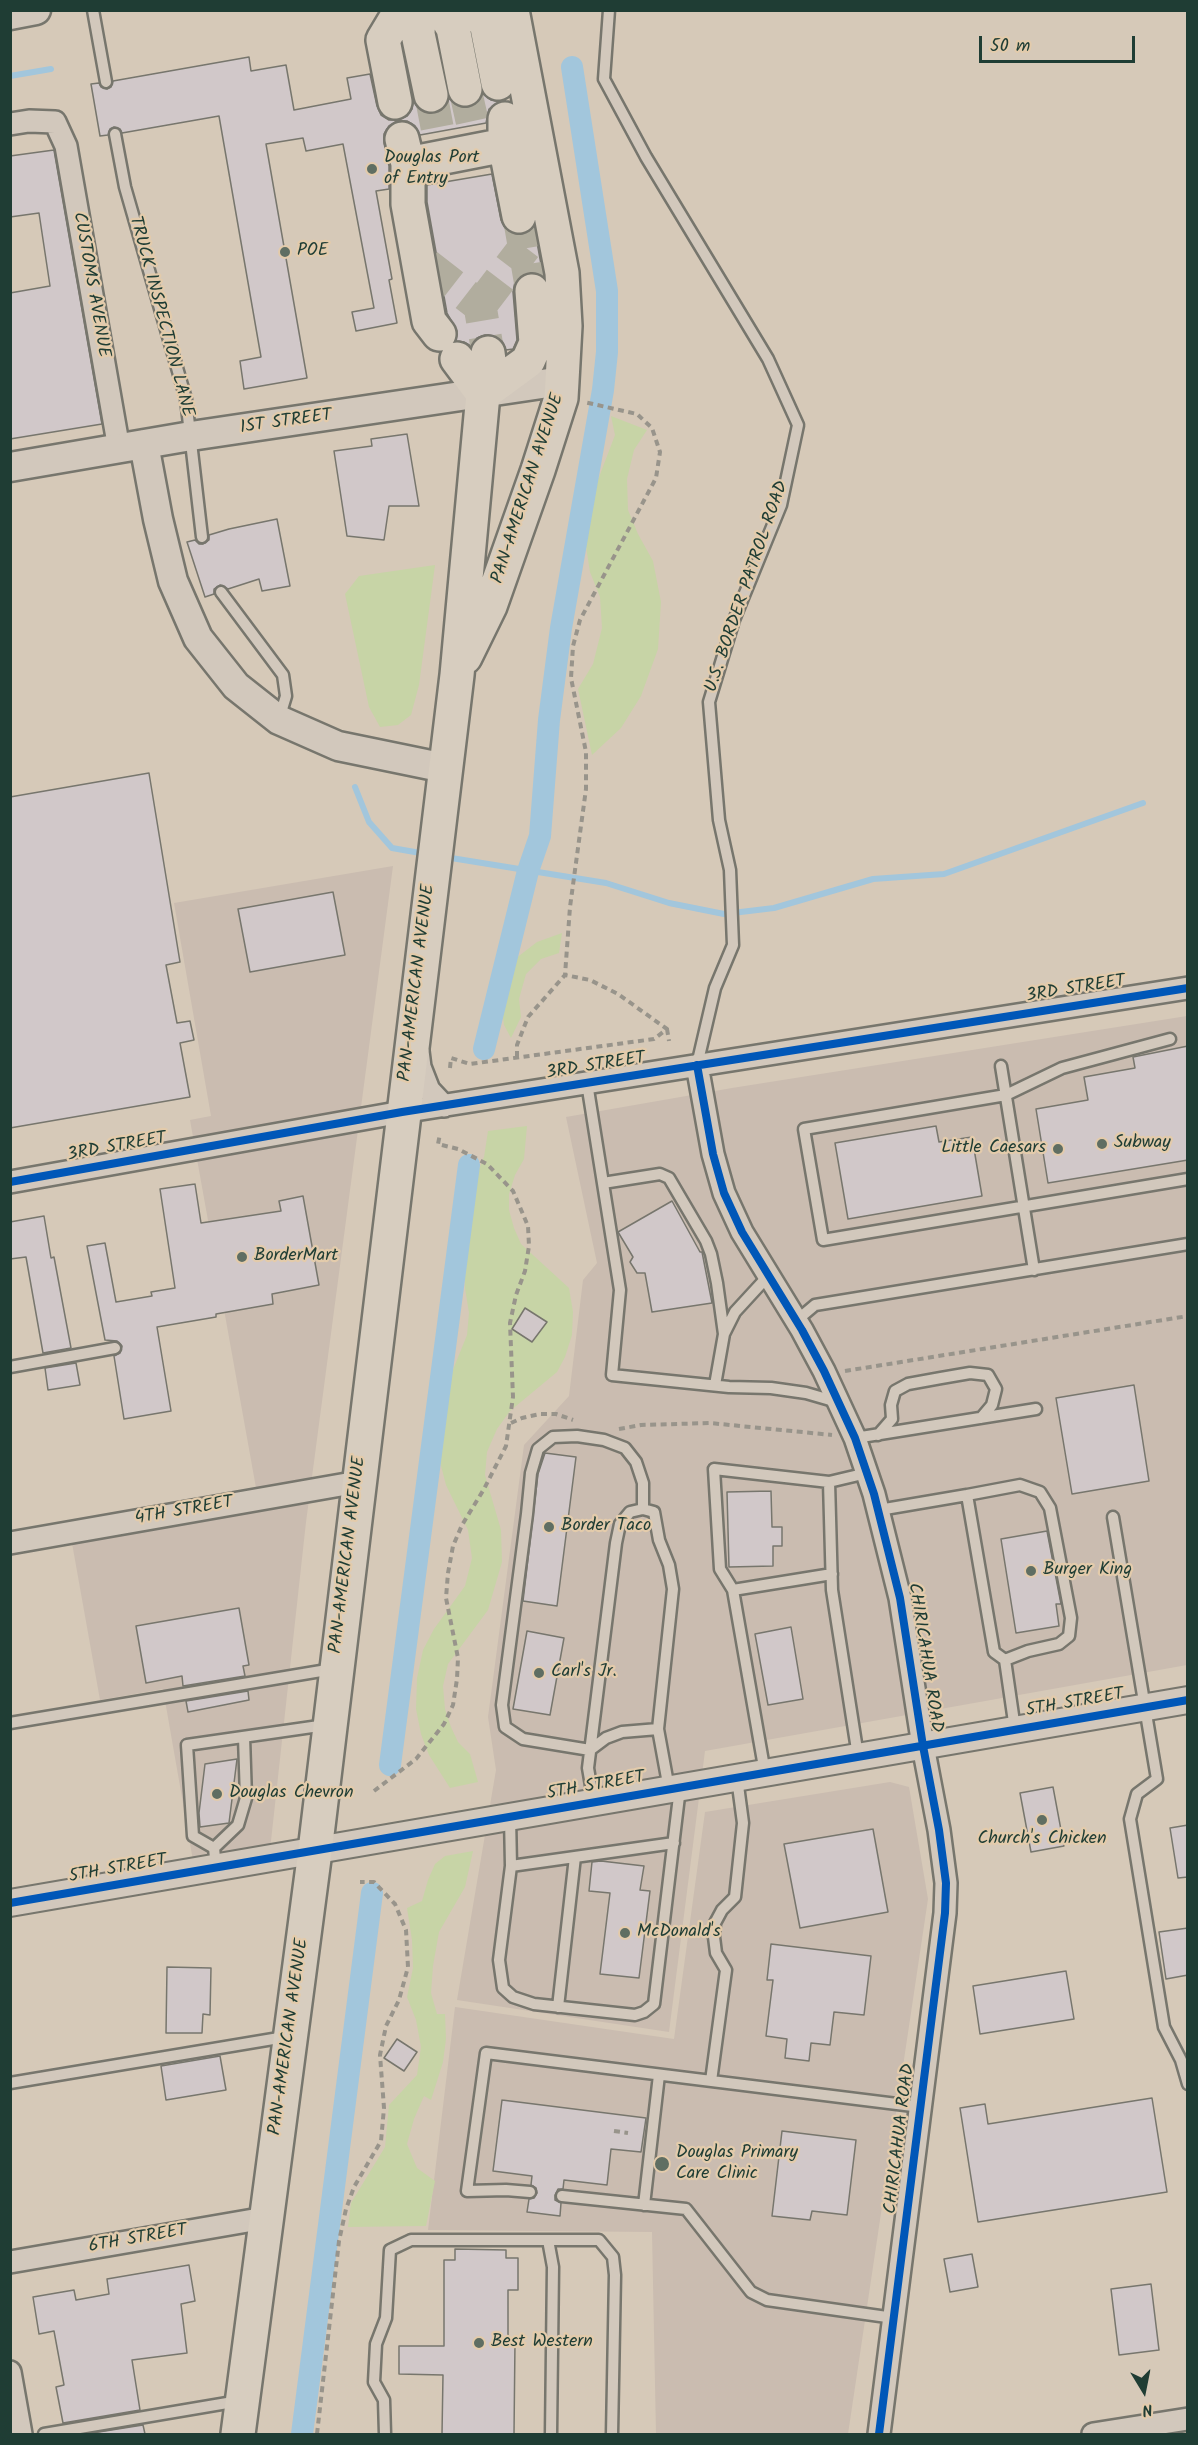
<!DOCTYPE html>
<html>
<head>
<meta charset="utf-8">
<style>
	body { margin:0 }
	#map { position:relative; width:1198px; height:2445px; overflow:hidden; background:#d6c9b8; font-family:Kalam,sans-serif }
	canvas { display:block }
	.frame { position:absolute; inset:0; border:12px solid #1f3d34; pointer-events:none }
	.north { position:absolute; left:1114px; top:2361px; width:60px; height:60px; -webkit-text-stroke:4px #e3cbab; paint-order:stroke; rotate:170deg; font-size:16px; font-weight:700; line-height:24px; text-align:center; color:#1f3d34 }
	.north::after { content:''; display:block; margin:auto; width:21px; height:27px; background:#1f3d34; clip-path:polygon(50% 0,100% 100%,50% 72%,0 100%) }
	.scale { position:absolute; left:979px; top:36px; width:156px; height:27px; box-sizing:border-box; border:3px solid #1f3d34; border-top:0; padding-left:8px; font-size:18px; line-height:21px; white-space:nowrap; color:#1f3d34; -webkit-text-stroke:4px #e3cbab; paint-order:stroke }
</style>
</head>
<body>
<div id="map">
<canvas width="1198" height="2445"></canvas>
<div class="frame"></div>
<div class="north">N</div>
<div class="scale">50 m</div>
</div>
<script>
const c = document.querySelector('canvas').getContext('2d');
c.lineJoin = 'round';
function fillPath(path, color) { c.fillStyle = color; c.fill(path, 'evenodd'); }
const toPath = rows => new Path2D(rows.map(r => 'M' + r).join(''));
function strokePath(path, color, width, dash) { c.strokeStyle = color; c.lineWidth = width; c.lineCap = dash ? 'butt' : 'round'; c.setLineDash(dash || []); c.stroke(path); }
function write(font, color, halo, rows, align = 'center') {
  c.font = font + ' Kalam,sans-serif'; c.lineWidth = 4.5; c.setLineDash([]); c.textBaseline = 'middle'; c.strokeStyle = halo; c.fillStyle = color; for (const [text, x, y, turn = 0] of rows) {
    c.save(); c.translate(x, y); c.rotate((+turn || 0) * Math.PI / 180); c.textAlign = isNaN(turn) ? turn : align; if (halo) c.strokeText(text, 0, 0); c.fillText(text, 0, 0); c.restore();
  }
}
fillPath(toPath([
	[393,866,306,1522,269,1859,195,1872,163,1689,100,1700,70,1532,258,1499,190,1120,211,1116,174,903],
	[1187,1016,1187,1665,705,1751,669,2032,457,2000,496,1770,488,1717,524,1445,569,1396,583,1280,597,1263,566,1117,732,1088],
	[890,1782,909,1787,928,1899,848,2434,656,2434,652,2232,428,2230,455,2007,674,2039,705,1812]
]), '#cabcb0');
fillPath(toPath([
	[611,416,647,430,634,450,627,479,628,510,638,534,653,561,661,602,658,649,641,696,621,728,592,755,578,689,593,664,602,628,600,597,590,572,584,534,593,493,615,435],
	[435,565,419,685,411,715,398,725,380,727,369,707,345,594,359,576],
	[562,933,559,953,541,959,526,974,519,999,521,1017,511,1038,504,1025,500,996,511,962,537,942],
	[527,1126,524,1159,515,1175,509,1194,509,1210,514,1228,521,1244,569,1288,573,1312,572,1335,565,1357,557,1372,510,1411,497,1429,487,1452,485,1475,501,1530,502,1562,488,1610,448,1664,443,1686,445,1709,451,1727,458,1742,470,1754,478,1782,450,1788,429,1755,421,1734,416,1709,417,1678,423,1650,434,1629,465,1586,472,1558,468,1530,446,1485,439,1458,441,1407,448,1382,467,1335,469,1313,465,1288,463,1235,471,1188,484,1157,488,1131],
	[473,1851,465,1887,439,1932,433,1966,431,1993,437,2014,445,2014,446,2039,443,2062,431,2100,424,2096,414,2119,407,2144,417,2168,435,2181,426,2226,348,2227,351,2203,385,2147,389,2105,417,2075,421,2047,416,2020,407,1997,413,1968,412,1940,407,1908,422,1901,428,1880,435,1864,445,1856]
]), '#c7d4a6');
strokePath(toPath([
	[10,76,51,69],
	[355,787,369,822,392,848,426,854],
	[445,857,606,883,669,903,724,914,774,908,873,879,944,874,1143,803]
]), '#a2c6dc', 6);
strokePath(toPath([
	[484,1049,528,871,540,836,549,720,561,628,603,390,607,352,607,291,572,67],
	[390,1765,469,1165],
	[302,2434,372,1893]
]), '#a2c6dc', 22);
const building = toPath([
	[249,57,251,71,286,65,294,110,351,99,347,78,370,74,377,106,381,115,389,120,398,120,407,116,412,109,413,100,418,108,425,113,434,113,444,108,449,98,460,107,468,107,477,103,483,94,491,100,500,101,489,109,486,123,420,135,415,126,407,121,397,121,389,126,384,134,384,143,389,166,389,189,376,191,392,279,389,280,397,323,356,331,352,312,374,308,343,144,306,151,303,138,266,144,307,378,244,389,240,361,261,357,219,116,122,133,120,129,114,127,110,129,108,135,100,136,91,84,99,83,101,87,107,89,111,87,113,81,249,57],
	[54,150,102,424,10,439,10,293,50,286,39,213,10,217,10,156,54,150],
	[492,174,501,220,505,228,512,233,522,234,534,226,543,275,530,272,522,275,515,282,513,292,517,340,513,349,506,350,502,341,495,336,485,335,477,338,471,346,464,342,456,341,457,331,447,313,427,202,427,185,492,174],
	[407,434,419,506,389,506,384,540,347,536,334,451,372,446,371,439,407,434],
	[277,519,290,586,262,591,259,579,228,589,220,585,214,589,214,594,205,597,187,542,195,540,199,544,203,544,209,540,209,535,229,529,277,519],
	[149,773,180,962,166,965,177,1023,190,1021,194,1040,180,1043,190,1097,10,1128,10,797,149,773],
	[333,892,345,955,250,972,238,909,333,892],
	[1188,1046,1188,1160,1048,1183,1036,1109,1088,1100,1084,1077,1135,1068,1133,1057,1188,1046],
	[936,1126,939,1142,972,1137,982,1196,848,1219,835,1143,936,1126],
	[195,1184,201,1223,281,1211,279,1201,303,1196,319,1285,272,1294,273,1304,216,1314,216,1317,157,1327,171,1411,124,1419,114,1356,120,1353,122,1346,117,1341,105,1340,87,1246,105,1243,116,1302,152,1296,151,1292,175,1288,160,1189,195,1184],
	[672,1201,700,1252,702,1252,712,1303,652,1312,645,1273,637,1273,630,1262,633,1257,618,1232,672,1201],
	[44,1216,51,1258,54,1257,71,1348,43,1353,26,1257,10,1259,10,1222,44,1216],
	[525,1308,547,1322,532,1342,512,1329,525,1308],
	[76,1363,80,1385,48,1390,45,1368,76,1363],
	[1134,1385,1149,1481,1072,1494,1056,1398,1134,1385],
	[545,1453,576,1457,557,1606,523,1601,538,1474,545,1453],
	[771,1491,772,1527,782,1527,782,1546,773,1546,773,1566,729,1567,727,1492,771,1491],
	[1047,1531,1061,1604,1056,1604,1059,1626,1016,1633,1001,1539,1047,1531],
	[239,1608,249,1665,243,1666,245,1676,183,1686,182,1676,146,1683,136,1626,239,1608],
	[791,1627,803,1699,768,1705,755,1634,791,1627],
	[527,1631,564,1638,550,1715,513,1709,527,1631],
	[248,1691,249,1700,188,1712,186,1701,248,1691],
	[237,1759,229,1823,200,1827,199,1813,205,1764,237,1759],
	[1053,1787,1064,1846,1031,1852,1020,1793,1053,1787],
	[1188,1825,1188,1877,1178,1878,1170,1828,1188,1825],
	[873,1829,888,1912,800,1928,784,1844,873,1829],
	[601,1861,644,1866,640,1890,650,1891,639,1978,600,1974,610,1893,589,1891,592,1862,601,1861],
	[1188,1928,1188,1975,1166,1979,1159,1932,1188,1928],
	[771,1944,871,1956,864,2015,834,2012,830,2045,811,2043,809,2061,785,2058,787,2039,766,2036,773,1980,767,1980,771,1944],
	[167,1967,211,1968,210,2015,203,2014,202,2033,166,2033,167,1967],
	[1066,1971,1074,2019,980,2034,973,1986,1066,1971],
	[397,2039,417,2052,404,2071,384,2058,397,2039],
	[220,2056,226,2090,166,2100,161,2066,220,2056],
	[1152,2098,1167,2192,978,2222,960,2108,985,2104,988,2124,1152,2098],
	[502,2100,646,2118,641,2152,611,2149,607,2185,564,2180,563,2189,558,2189,555,2195,555,2200,561,2203,560,2216,527,2212,529,2199,534,2198,537,2193,536,2188,531,2185,532,2176,493,2171,502,2100],
	[782,2131,856,2140,847,2215,812,2211,810,2220,772,2216,782,2131],
	[455,2249,506,2250,506,2258,518,2258,518,2290,508,2290,508,2341,515,2341,514,2434,442,2434,443,2375,399,2374,399,2346,444,2346,444,2260,455,2260,455,2249],
	[972,2254,978,2287,950,2292,944,2259,972,2254],
	[189,2265,195,2301,181,2304,187,2353,132,2360,140,2410,63,2423,56,2387,64,2385,54,2331,39,2334,33,2297,74,2290,76,2300,109,2294,107,2279,189,2265],
	[1151,2284,1159,2350,1119,2355,1111,2289,1151,2284],
	[143,2425,145,2434,86,2434,143,2425]
]);
fillPath(building, '#d1c8c9');
strokePath(building, '#77766d', 1.5);
strokePath(toPath([
	[465,89,473,125],
	[431,95,438,132],
	[519,216,532,291],
	[427,265,480,306,488,353],
	[480,306,525,247]
]), '#b1ad9e', 33, [33, 16]);
const service = toPath([
	[93,10,106,82],
	[609,10,604,79,646,157,768,359,798,425,781,505,734,620,709,702,719,820,730,870,733,945,715,988,697,1065],
	[115,134,125,187,186,399,202,537],
	[221,592,283,675,286,696,279,719],
	[1170,1039,1062,1068,1006,1095,804,1129,823,1240,1188,1179],
	[1001,1066,1034,1270],
	[587,1083,620,1290,612,1375,729,1387,771,1388,806,1393,837,1402],
	[603,1183,660,1174,669,1178,706,1241,711,1254,717,1283,724,1334],
	[796,1321,815,1305,1188,1244],
	[10,1367,115,1348],
	[715,1385,724,1334,735,1312,769,1275],
	[878,1435,892,1419,891,1405,895,1391,908,1384,941,1378,970,1373,988,1375,996,1389,992,1405,981,1418],
	[855,1438,1036,1409],
	[967,1495,1020,1485,1040,1492,1050,1508,1071,1618,1069,1636,1059,1644,1028,1651,1005,1660],
	[643,1509,643,1483,636,1462,625,1448,604,1440,577,1436,553,1437,538,1449,531,1473,527,1514,502,1705,505,1727,523,1739,590,1750,606,1738,622,1732,658,1729],
	[879,1510,967,1495,994,1652,1005,1660,1015,1729],
	[1113,1517,1157,1779,1137,1794,1130,1819,1164,2027,1181,2060,1188,2084],
	[733,1590,832,1574],
	[10,1723,333,1669],
	[858,1756,832,1590,829,1482,867,1473],
	[765,1773,733,1590,720,1569,714,1469,829,1482],
	[594,1803,588,1768,616,1543,620,1524,630,1512,643,1509,654,1512,659,1540,669,1565,673,1589,658,1729,669,1789],
	[510,1817,511,1866,499,1960,503,1988,513,1997,534,2004,635,2015,644,2012,654,2004,680,1788],
	[214,1848,238,1825,246,1798,244,1737],
	[511,1866,674,1843],
	[216,1868,214,1848,193,1836,187,1745,326,1725],
	[558,2007,575,1857],
	[711,2081,726,1970,716,1953,714,1937,715,1923,722,1910,735,1897,743,1823,737,1778],
	[10,2083,285,2037],
	[530,2192,506,2190,467,2191,486,2053,921,2107],
	[562,2196,686,2209,751,2292,767,2300,894,2318],
	[644,2205,659,2075],
	[548,2240,553,2267,551,2434],
	[44,2434,239,2401],
	[385,2434,384,2400,374,2382,376,2344,386,2318,390,2250,411,2240,599,2240,613,2257,615,2275,612,2434]
]);
const minor = toPath([
	[10,124,29,121,55,122,66,146,119,449],
	[418,1051,420,1067,429,1090,444,1106],
	[697,1065,713,1154,724,1193,742,1232,802,1330,824,1371,855,1438,874,1494,900,1598,923,1746,939,1830,946,1883,945,1913,879,2434],
	[10,1182,402,1112,1188,988],
	[10,1543,358,1482],
	[10,2262,265,2218],
	[10,2372,21,2434],
	[1093,2434,1188,2419]
]);
const tertiary = toPath([
	[10,1903,1188,1700]
]);
const secondary = toPath([
	[10,15,36,10],
	[144,444,158,519,173,581,198,638,236,686,279,720,338,746,445,768],
	[10,467,191,436,562,381]
]);
const primary = toPath([
	[419,10,418,34,431,95],
	[442,10,453,28,465,89],
	[470,10,486,22,498,83],
	[395,102,383,40,401,10],
	[505,119,505,145,519,216],
	[402,139,408,164,408,204,429,321,439,334],
	[408,164,505,145],
	[457,359,483,394],
	[483,394,528,361,536,343,532,291],
	[465,657,490,606,538,470,561,398,562,381,565,326,562,273,512,10],
	[238,2434,315,1851,457,675,483,394,490,368,488,353]
]);
strokePath(service, '#77766d', 15);
strokePath(minor, '#77766d', 26);
strokePath(tertiary, '#77766d', 30);
strokePath(secondary, '#77766d', 33);
strokePath(primary, '#77766d', 38);
strokePath(toPath([
	[667,1029,669,1041],
	[517,1057,517,1045,528,1017,565,975,570,907,586,789,586,752,571,678,573,646,580,620,656,478,660,452,652,428,637,414,584,402],
	[450,1068,451,1058,470,1064,654,1039,667,1029,618,994,590,980,565,975],
	[845,1371,1188,1316],
	[511,1423,522,1418,540,1414,556,1414,573,1420],
	[619,1429,641,1425,710,1423,832,1435],
	[374,1791,416,1759,444,1724,453,1705,457,1679,458,1658,446,1598,448,1573,453,1546,462,1525,484,1489,506,1446,513,1397,510,1323,516,1295,525,1271,529,1246,528,1226,513,1191,487,1164,458,1149,438,1144,440,1134],
	[614,2131,628,2133],
	[317,2434,339,2241,346,2209,354,2187,381,2141,384,2108,380,2055,386,2026,399,2000,408,1967,406,1930,395,1904,374,1882,360,1882]
]), '#98948b', 4, [6, 4.5]);
strokePath(service, '#d2c8bc', 10);
strokePath(minor, '#d2c8bc', 21);
strokePath(tertiary, '#d2c8bc', 26);
strokePath(secondary, '#d2c8bc', 28);
strokePath(primary, '#d7cdbf', 33);
strokePath(toPath([
	[697,1065,713,1154,724,1193,742,1232,802,1330,824,1371,855,1438,874,1494,900,1598,923,1746,939,1830,946,1883,945,1913,879,2434],
	[10,1182,402,1112,1188,988],
	[10,1903,1188,1700]
]), '#0057b8', 8);
for (const [x, y, r, color] of [
	[372,169,6,"#5f6e62"],
	[285,252,6,"#5f6e62"],
	[1102,1144,6,"#5f6e62"],
	[1058,1149,6,"#5f6e62"],
	[242,1257,6,"#5f6e62"],
	[549,1527,6,"#5f6e62"],
	[1031,1571,6,"#5f6e62"],
	[539,1673,6,"#5f6e62"],
	[217,1794,6,"#5f6e62"],
	[1042,1820,6,"#5f6e62"],
	[625,1933,6,"#5f6e62"],
	[662,2164,8,"#5f6e62"],
	[479,2343,6,"#5f6e62"]
]) { const dot = new Path2D(); dot.arc(x, y, r, 0, 2 * Math.PI); c.fillStyle = color; c.fill(dot); strokePath(dot, '#e3cbab', 2); }
write('18px', '#1f3d34', '#e3cbab', [
	["Douglas Port",384,159],
	["of Entry",384,180],
	["POE",297,252],
	["Subway",1114,1144],
	["Little Caesars",1046,1149,"right"],
	["BorderMart",254,1257],
	["Border Taco",561,1527],
	["Burger King",1043,1571],
	["Carl's Jr.",551,1673],
	["Douglas Chevron",229,1794],
	["Church's Chicken",1042,1840,"center"],
	["McDonald's",637,1933],
	["Douglas Primary",676,2154],
	["Care Clinic",676,2175],
	["Best Western",491,2343]
], 'left');
write('18px', '#1f3d34', '#e3cbab', [
	["CUSTOMS AVENUE",90,285,80],
	["TRUCK INSPECTION LANE",160,317,75],
	["1ST STREET",286,423,-8],
	["PAN-AMERICAN AVENUE",529,489,-72],
	["U.S. BORDER PATROL ROAD",748,587,-71],
	["PAN-AMERICAN AVENUE",418,983,-83],
	["3RD STREET",1076,990,-9],
	["3RD STREET",596,1067,-9],
	["3RD STREET",117,1148,-10],
	["4TH STREET",184,1512,-10],
	["PAN-AMERICAN AVENUE",349,1555,-83],
	["CHIRICAHUA ROAD",924,1658,81],
	["5TH STREET",1075,1704,-10],
	["5TH STREET",596,1787,-10],
	["5TH STREET",118,1870,-10],
	["PAN-AMERICAN AVENUE",290,2037,-82],
	["CHIRICAHUA ROAD",901,2139,-83],
	["6TH STREET",138,2240,-10]
]);
</script>
</body>
</html>
